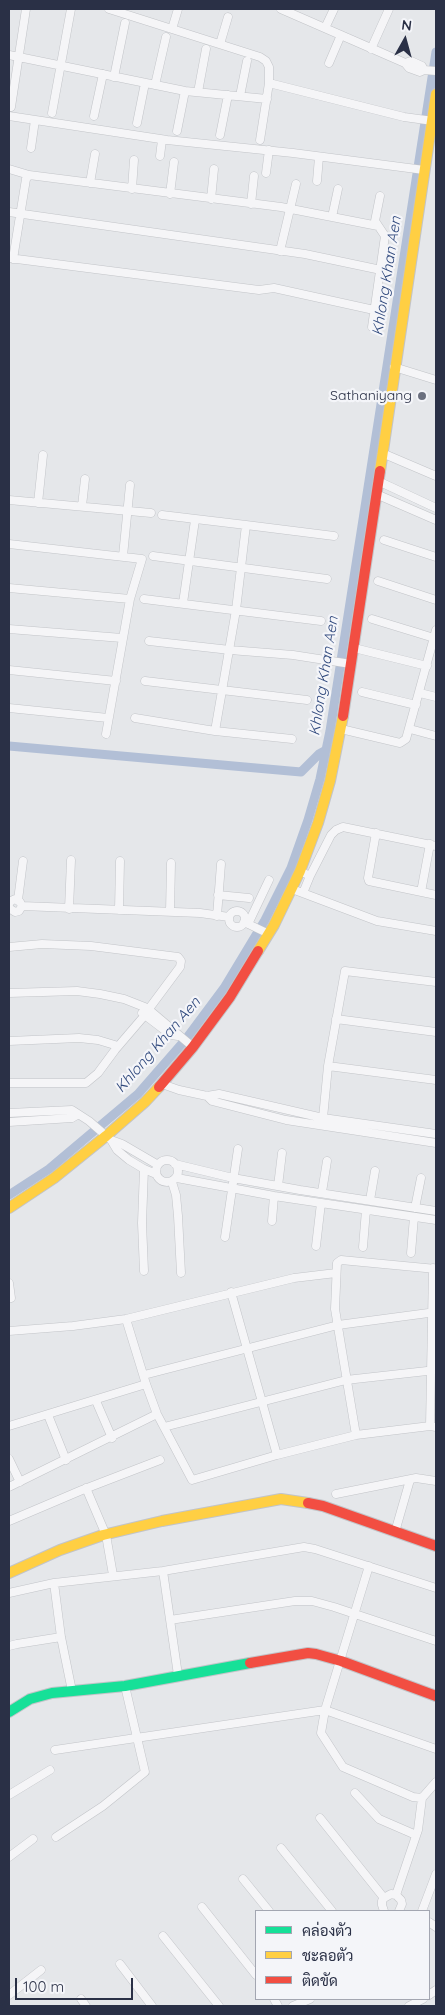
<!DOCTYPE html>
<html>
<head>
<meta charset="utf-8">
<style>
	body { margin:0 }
	#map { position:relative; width:445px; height:2015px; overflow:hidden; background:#e5e7ea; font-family:Quicksand,Sarabun,sans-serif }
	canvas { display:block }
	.frame { position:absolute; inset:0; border:10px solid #2a3046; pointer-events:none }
	.legend { position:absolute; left:255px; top:1910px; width:175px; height:90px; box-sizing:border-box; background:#f4f5f9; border:1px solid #a3a6b1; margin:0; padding:6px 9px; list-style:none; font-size:15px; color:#2a3046 }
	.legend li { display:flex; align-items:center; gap:10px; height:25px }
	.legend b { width:25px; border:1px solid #a3a6b1 }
	.north { position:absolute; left:380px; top:15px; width:50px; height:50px; -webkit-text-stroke:4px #f4f5f9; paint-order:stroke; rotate:7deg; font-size:14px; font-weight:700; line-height:20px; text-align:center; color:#2a3046 }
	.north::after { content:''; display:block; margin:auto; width:18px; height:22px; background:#2a3046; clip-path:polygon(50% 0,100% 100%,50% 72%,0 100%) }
	.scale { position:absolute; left:15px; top:1978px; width:118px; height:22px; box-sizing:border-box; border:2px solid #2a3046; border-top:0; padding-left:6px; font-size:15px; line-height:18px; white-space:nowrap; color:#2a3046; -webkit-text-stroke:4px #f4f5f9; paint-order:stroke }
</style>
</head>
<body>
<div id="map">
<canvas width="445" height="2015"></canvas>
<div class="frame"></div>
<ul class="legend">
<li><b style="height:6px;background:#16e098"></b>คล่องตัว</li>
<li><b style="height:6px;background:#ffcf43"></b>ชะลอตัว</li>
<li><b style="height:6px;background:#f24e42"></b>ติดขัด</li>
</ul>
<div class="north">N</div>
<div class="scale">100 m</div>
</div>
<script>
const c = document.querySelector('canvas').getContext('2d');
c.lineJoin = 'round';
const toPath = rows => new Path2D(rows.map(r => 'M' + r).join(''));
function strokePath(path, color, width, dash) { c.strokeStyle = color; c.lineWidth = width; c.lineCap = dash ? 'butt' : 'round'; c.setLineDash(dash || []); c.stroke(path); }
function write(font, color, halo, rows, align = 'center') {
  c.font = font + ' Quicksand,sans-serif'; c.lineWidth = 4.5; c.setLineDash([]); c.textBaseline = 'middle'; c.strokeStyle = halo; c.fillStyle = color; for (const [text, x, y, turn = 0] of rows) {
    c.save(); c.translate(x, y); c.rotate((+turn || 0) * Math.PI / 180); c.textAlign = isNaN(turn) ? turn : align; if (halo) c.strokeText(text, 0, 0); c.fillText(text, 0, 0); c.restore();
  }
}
strokePath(toPath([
	[9,746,301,772,319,754,328,749],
	[9,1195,49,1169,138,1094,186,1039,224,988,265,920,291,868,308,820,320,779,330,731,436,52]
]), '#b2bfd6', 9);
const street = toPath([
	[109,9,260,57,266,61,269,67,269,83,260,140],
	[281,9,405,63,409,68,420,72,424,70,436,71],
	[325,28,334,9],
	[172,29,178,9],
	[220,44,228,17],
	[371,49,389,9],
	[9,55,185,91,267,99],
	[329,63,341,35],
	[405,63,411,61,422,66,424,70],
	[114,77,125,23],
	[269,83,404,117,433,121],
	[155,85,166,37],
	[198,92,206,49],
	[240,96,247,61],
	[11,107,26,9],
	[52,113,71,9],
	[9,116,167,140,293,153,424,170],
	[94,116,103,74],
	[137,123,145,83],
	[177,131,185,91],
	[220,135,228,95],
	[31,148,35,120],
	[160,156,162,140],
	[9,169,29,175],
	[266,173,269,150],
	[317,181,319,157],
	[90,183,95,154],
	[132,189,134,160],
	[170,194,174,162],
	[211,199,214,169],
	[251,204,254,176],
	[9,212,305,254,381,270],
	[332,217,338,189],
	[280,251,296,184],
	[9,258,259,290,274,288,374,310],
	[13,259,26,179,29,175,281,207,378,226],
	[372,327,385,236,375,221,380,196],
	[394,367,436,380],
	[382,453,436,476],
	[378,481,436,508],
	[376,494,436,520],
	[9,500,151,513],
	[38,503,43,455],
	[82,506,85,479],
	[162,515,246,525,236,610,215,731],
	[246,525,334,536],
	[384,540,436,557],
	[9,544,142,559,130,599,106,734],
	[123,556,130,485],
	[153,556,327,579],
	[378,581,436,600],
	[9,588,130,599],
	[144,599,321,621],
	[183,603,195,520],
	[372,619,434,638],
	[9,629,122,638],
	[149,641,230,650,293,655,351,664],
	[354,648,427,666],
	[9,670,116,681],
	[145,681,307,700],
	[362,692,416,705],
	[420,693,436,697],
	[9,708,108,718],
	[135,718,215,731,292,739],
	[341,729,400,743,406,739,436,630],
	[410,729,436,736],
	[376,833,368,878,369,881,436,895],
	[300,871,310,876,331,835,336,830,343,827,436,846],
	[292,889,377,921,436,931],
	[421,892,430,844],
	[303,893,310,876],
	[218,895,249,898],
	[18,900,23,861],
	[9,904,11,901,15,899,20,902,22,906,19,911,15,912,9,908],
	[22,906,200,913,229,917],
	[69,909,71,860],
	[119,910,120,861],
	'229 919a8 8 0 1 1 16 0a8 8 0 1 1-16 0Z',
	[170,912,171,863],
	[217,916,221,864],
	[244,922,269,934],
	[248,924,269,880],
	[9,947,42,944,91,946,178,957,181,961,180,967,148,1010],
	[9,993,77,991,100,994,124,999,147,1008,193,1047],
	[142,1013,171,1035,178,1036],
	[336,1019,436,1032],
	[9,1041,79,1038,98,1040,118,1046],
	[328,1066,436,1080],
	[9,1083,86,1083,98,1073,115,1050,145,1015],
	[162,1084,179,1090,207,1096,219,1094,323,1118,436,1134],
	[207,1096,212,1101,286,1120,436,1143],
	[9,1113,72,1110,89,1121,111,1140,122,1144,158,1165],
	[323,1118,328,1066,345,971,436,982],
	[9,1122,72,1118,77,1115],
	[111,1140,117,1150,129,1160,144,1169,156,1174],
	'156 1171a11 11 0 1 1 22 0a11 11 0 1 1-22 0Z',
	[175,1164,233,1178,300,1190,436,1211],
	[144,1169,142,1223,144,1271],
	[177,1178,274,1196,436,1220],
	[172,1182,176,1195,178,1216,181,1273],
	[278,1186,282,1153],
	[322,1192,327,1161],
	[370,1200,375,1171],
	[415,1208,421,1178],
	[272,1221,274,1196],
	[225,1237,238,1149],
	[316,1246,321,1203],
	[363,1247,366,1210],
	[411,1253,414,1217],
	[9,1283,11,1298],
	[231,1292,277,1455],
	[126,1319,146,1384,157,1414,192,1480,277,1455,356,1435,430,1426,436,1427],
	[9,1331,73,1326,126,1319,294,1278,336,1273],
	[144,1375,338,1325,436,1312],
	[96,1401,112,1438],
	[48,1415,66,1460],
	[9,1426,146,1384],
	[430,1426,433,1268],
	[164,1427,346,1380,436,1370],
	[356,1435,335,1309,337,1263,341,1260,436,1269],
	[9,1459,20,1482],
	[9,1487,157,1414],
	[86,1488,106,1535,113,1575],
	[336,1494,416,1478,436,1481],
	[9,1521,82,1490,160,1460],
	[395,1532,410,1480],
	[369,1566,325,1710,321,1733,343,1767,413,1797,422,1798],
	[163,1571,178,1675],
	[54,1583,61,1637,72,1691],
	[9,1593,54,1583,163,1571,304,1547,315,1549,436,1588],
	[170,1620,295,1601,312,1601,334,1607,436,1641],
	[9,1646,17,1644,61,1637],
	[55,1750,325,1710,436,1749],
	[355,1793,379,1819,416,1835],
	[9,1795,50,1770],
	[320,1818,384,1898],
	[56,1837,103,1806,145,1772,125,1686],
	[281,1848,332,1911],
	[9,1857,33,1839],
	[243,1879,269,1911],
	[396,1895,418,1830,422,1798,436,1782],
	[202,1907,256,1975],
	[384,1911,382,1905,382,1901,384,1898,391,1894,396,1895,401,1900,402,1904,399,1911],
	[422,1911,436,1874],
	[429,1922,436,1927],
	[163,1936,219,2006],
	[120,1964,152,2006],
	[9,1995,41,1970],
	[429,1995,436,1990],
	[81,1999,86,2006],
	[274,1999,278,2006],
	[293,2006,310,1999],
	[409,2006,423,1999]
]);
const fast = toPath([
	[9,1712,30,1699,52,1693,125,1686,250,1663]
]);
const slow = toPath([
	[380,471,436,94],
	[258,951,274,925,300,871,318,823,330,781,343,716],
	[9,1208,54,1178,106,1136,145,1102,159,1087],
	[9,1573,60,1550,103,1535,162,1521,281,1499,308,1503]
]);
const jam = toPath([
	[343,716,380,471],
	[159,1087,193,1047,230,997,258,951],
	[308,1503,323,1506,436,1546],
	[250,1663,308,1653,316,1654,341,1661,436,1696]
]);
strokePath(street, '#c2c4c8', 9);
strokePath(fast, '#c2c4c8', 12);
strokePath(slow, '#c2c4c8', 12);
strokePath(jam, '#c2c4c8', 12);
strokePath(street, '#f5f5f7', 8);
strokePath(fast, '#16e098', 10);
strokePath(slow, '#ffcf43', 10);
strokePath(jam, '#f24e42', 10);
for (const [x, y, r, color] of [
	[422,396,5,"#6b707f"]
]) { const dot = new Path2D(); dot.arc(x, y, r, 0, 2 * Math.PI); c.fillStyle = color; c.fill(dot); strokePath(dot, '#f4f5f9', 2); }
write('14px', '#2a3046', '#f4f5f9', [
	["Sathaniyang",412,396]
], 'right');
write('italic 15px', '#30497d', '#f4f5f9', [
	["Khlong Khan Aen",387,276,-81],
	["Khlong Khan Aen",324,676,-81],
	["Khlong Khan Aen",158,1045,-49]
]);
</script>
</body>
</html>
